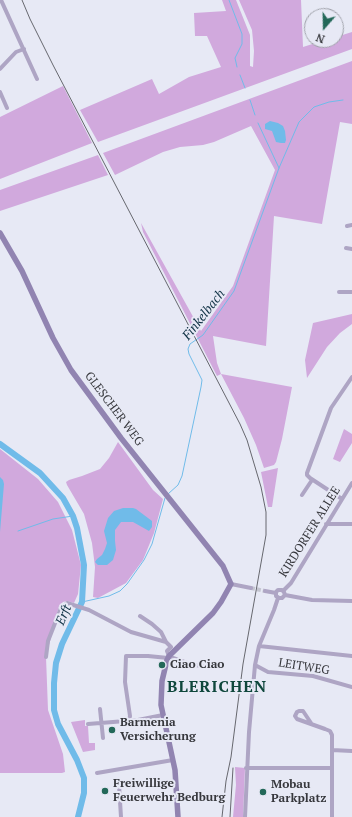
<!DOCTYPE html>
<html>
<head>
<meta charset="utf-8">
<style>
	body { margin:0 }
	#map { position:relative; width:352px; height:817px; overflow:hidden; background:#e7e9f5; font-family:"PT Serif",serif }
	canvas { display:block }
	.north { position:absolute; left:304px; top:8px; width:40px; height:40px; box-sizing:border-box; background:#e7e9f5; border:1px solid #a0a2ab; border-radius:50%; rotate:200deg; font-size:11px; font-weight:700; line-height:16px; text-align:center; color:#36373c }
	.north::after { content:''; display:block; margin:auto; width:14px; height:18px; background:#236859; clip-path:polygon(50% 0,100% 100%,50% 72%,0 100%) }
</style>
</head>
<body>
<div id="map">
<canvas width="352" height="817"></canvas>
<div class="north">N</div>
</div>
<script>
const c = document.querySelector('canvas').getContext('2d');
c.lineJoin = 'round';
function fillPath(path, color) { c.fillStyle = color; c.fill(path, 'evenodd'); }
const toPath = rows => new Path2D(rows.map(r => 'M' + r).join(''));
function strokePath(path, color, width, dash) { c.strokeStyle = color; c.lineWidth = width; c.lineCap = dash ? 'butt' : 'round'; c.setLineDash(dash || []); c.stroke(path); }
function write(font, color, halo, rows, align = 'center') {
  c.font = font + ' "PT Serif",serif'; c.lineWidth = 4; c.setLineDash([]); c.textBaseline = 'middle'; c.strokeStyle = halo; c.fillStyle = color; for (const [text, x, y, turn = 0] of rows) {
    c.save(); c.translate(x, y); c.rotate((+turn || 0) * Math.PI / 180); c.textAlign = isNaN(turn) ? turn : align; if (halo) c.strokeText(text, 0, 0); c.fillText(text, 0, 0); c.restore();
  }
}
fillPath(toPath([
	[222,0,236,0,250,35,250,66,253,67,254,51,252,30,239,0,301,0,303,47,325,40,336,40,336,37,352,32,352,49,98,142,80,110,152,79,159,94,189,77,221,67,207,36,195,36,194,13,226,11],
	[352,61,352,124,340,122,322,224,274,216,266,346,213,336,217,363,221,374,292,387,282,439,276,462,274,465,264,468,256,445,244,418,221,374,217,376,143,232,141,223,201,331,233,286,275,170,251,126,214,142,203,145,180,147,163,152,115,175,103,153],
	[63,86,92,143,0,179,0,117],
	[98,155,108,175,0,211,0,190],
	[352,314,352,324,340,333,327,347,307,378,305,360,313,323],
	[344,429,352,434,352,443,340,462,333,459],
	[118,442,153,490,163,499,154,533,143,560,126,583,98,598,93,597,95,567,92,543,84,514,67,485,66,482,69,480,82,476,100,469,109,458],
	[0,449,38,479,58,502,72,530,81,565,78,594,74,603,67,601,63,602,59,606,46,657,48,710,63,754,65,772,62,773,0,773],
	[278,468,272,507,268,507,261,472],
	[85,720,85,726,88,726,89,743,95,743,95,750,83,752,71,722],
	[235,767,245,768,243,817,233,817,236,785]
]), '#d1a9dd');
fillPath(toPath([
	[270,121,278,123,283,126,285,131,286,140,285,143,281,143,276,142,272,131,265,129,265,124],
	[0,477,3,480,4,484,0,532],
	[123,508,133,508,136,509,152,521,152,527,149,531,133,522,121,522,115,530,115,541,116,550,113,560,107,565,98,565,95,562,97,559,102,555,105,549,107,543,104,531,108,518,114,511]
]), '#70bbe9');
strokePath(toPath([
	[229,0,242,34,242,44,235,58,237,67],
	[240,75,245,88],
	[250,100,255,115],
	[258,123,279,168],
	[168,494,178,485,182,476,201,387,202,380,189,354,188,349,190,344,203,335,234,291,279,168,299,122,314,107,329,102,343,100],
	[18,531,53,519,73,516],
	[82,602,109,596,120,591,127,584,144,560,152,544,165,498]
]), '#70bbe9', 1);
strokePath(toPath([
	[0,444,40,473,63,498,73,516,77,528,84,565,82,602,62,644,56,663,54,683,54,710,58,724,77,760,84,778,84,793,78,817]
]), '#70bbe9', 6);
strokePath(toPath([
	[251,588,265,591]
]), '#c4c5d0', 4, [4, 2]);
strokePath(toPath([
	[1,0,37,79],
	[0,69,16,52,24,49],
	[0,92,7,108],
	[347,226,352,225],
	[346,248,352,249],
	[339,292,352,292],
	[302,495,312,480],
	[342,499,310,478,307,475,307,473,331,408,352,377],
	[326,524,352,524],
	[231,584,251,588],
	[265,591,276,593],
	[283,591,291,583,352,483],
	[285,595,284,592,282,590,278,590,276,592,276,596,279,598,282,598,285,595,312,600,352,601],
	[140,616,152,624,161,632,166,642,171,647,167,651,169,656,173,658,190,664,212,668],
	[259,646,352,656],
	[46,657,48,641,61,608,67,603,89,610,131,632,166,642],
	[255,665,268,672,313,676,352,687],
	[100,709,103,738],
	[129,720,130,716,125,682,126,656,148,656,168,658],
	[311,723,303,711,299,711,297,712,295,716,297,719,325,729,330,731,332,735,332,817],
	[88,724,138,720,163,715],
	[332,750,352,751],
	[246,768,332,768],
	[97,773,173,760],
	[119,785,121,817],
	[245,817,249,732,255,665,259,646,274,610,278,598]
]), '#aea5c4', 4);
strokePath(toPath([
	[0,233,22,271,53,338,71,370,121,438,223,566,231,584,221,602,213,613,169,656,167,660,162,681,161,705,175,770,178,817]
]), '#9184b1', 5.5);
strokePath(toPath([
	[22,0,30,19,53,65,240,424,247,440,261,487,266,512,266,535,243,664,231,757,226,781,222,817],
	[230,817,233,768]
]), '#66676e', 1);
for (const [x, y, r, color] of [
	[162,665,4,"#236859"],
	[112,730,4,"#236859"],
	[105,791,4,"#236859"],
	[263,792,4,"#236859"]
]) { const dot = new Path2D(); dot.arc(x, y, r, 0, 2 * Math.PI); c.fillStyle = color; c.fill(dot); strokePath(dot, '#e7e9f5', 1.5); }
write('12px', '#36373c', '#e7e9f5', [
	["GLESCHER WEG",114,409,53],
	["KIRDORFER ALLEE",310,532,-58],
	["LEITWEG",304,667,9]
]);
write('bold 12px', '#36373c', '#e7e9f5', [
	["Ciao Ciao",170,665],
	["Barmenia",120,723],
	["Versicherung",120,737],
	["Freiwillige",113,784],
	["Feuerwehr Bedburg",113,798],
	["Mobau",271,785],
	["Parkplatz",271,799]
], 'left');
write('italic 13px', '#103245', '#e7e9f5', [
	["Finkelbach",204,315,-52],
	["Erft",64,615,-67]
]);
c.letterSpacing = '1px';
write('bold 16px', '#0f473c', '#e7e9f5', [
	["BLERICHEN",217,687]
]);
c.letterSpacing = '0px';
</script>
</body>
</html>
